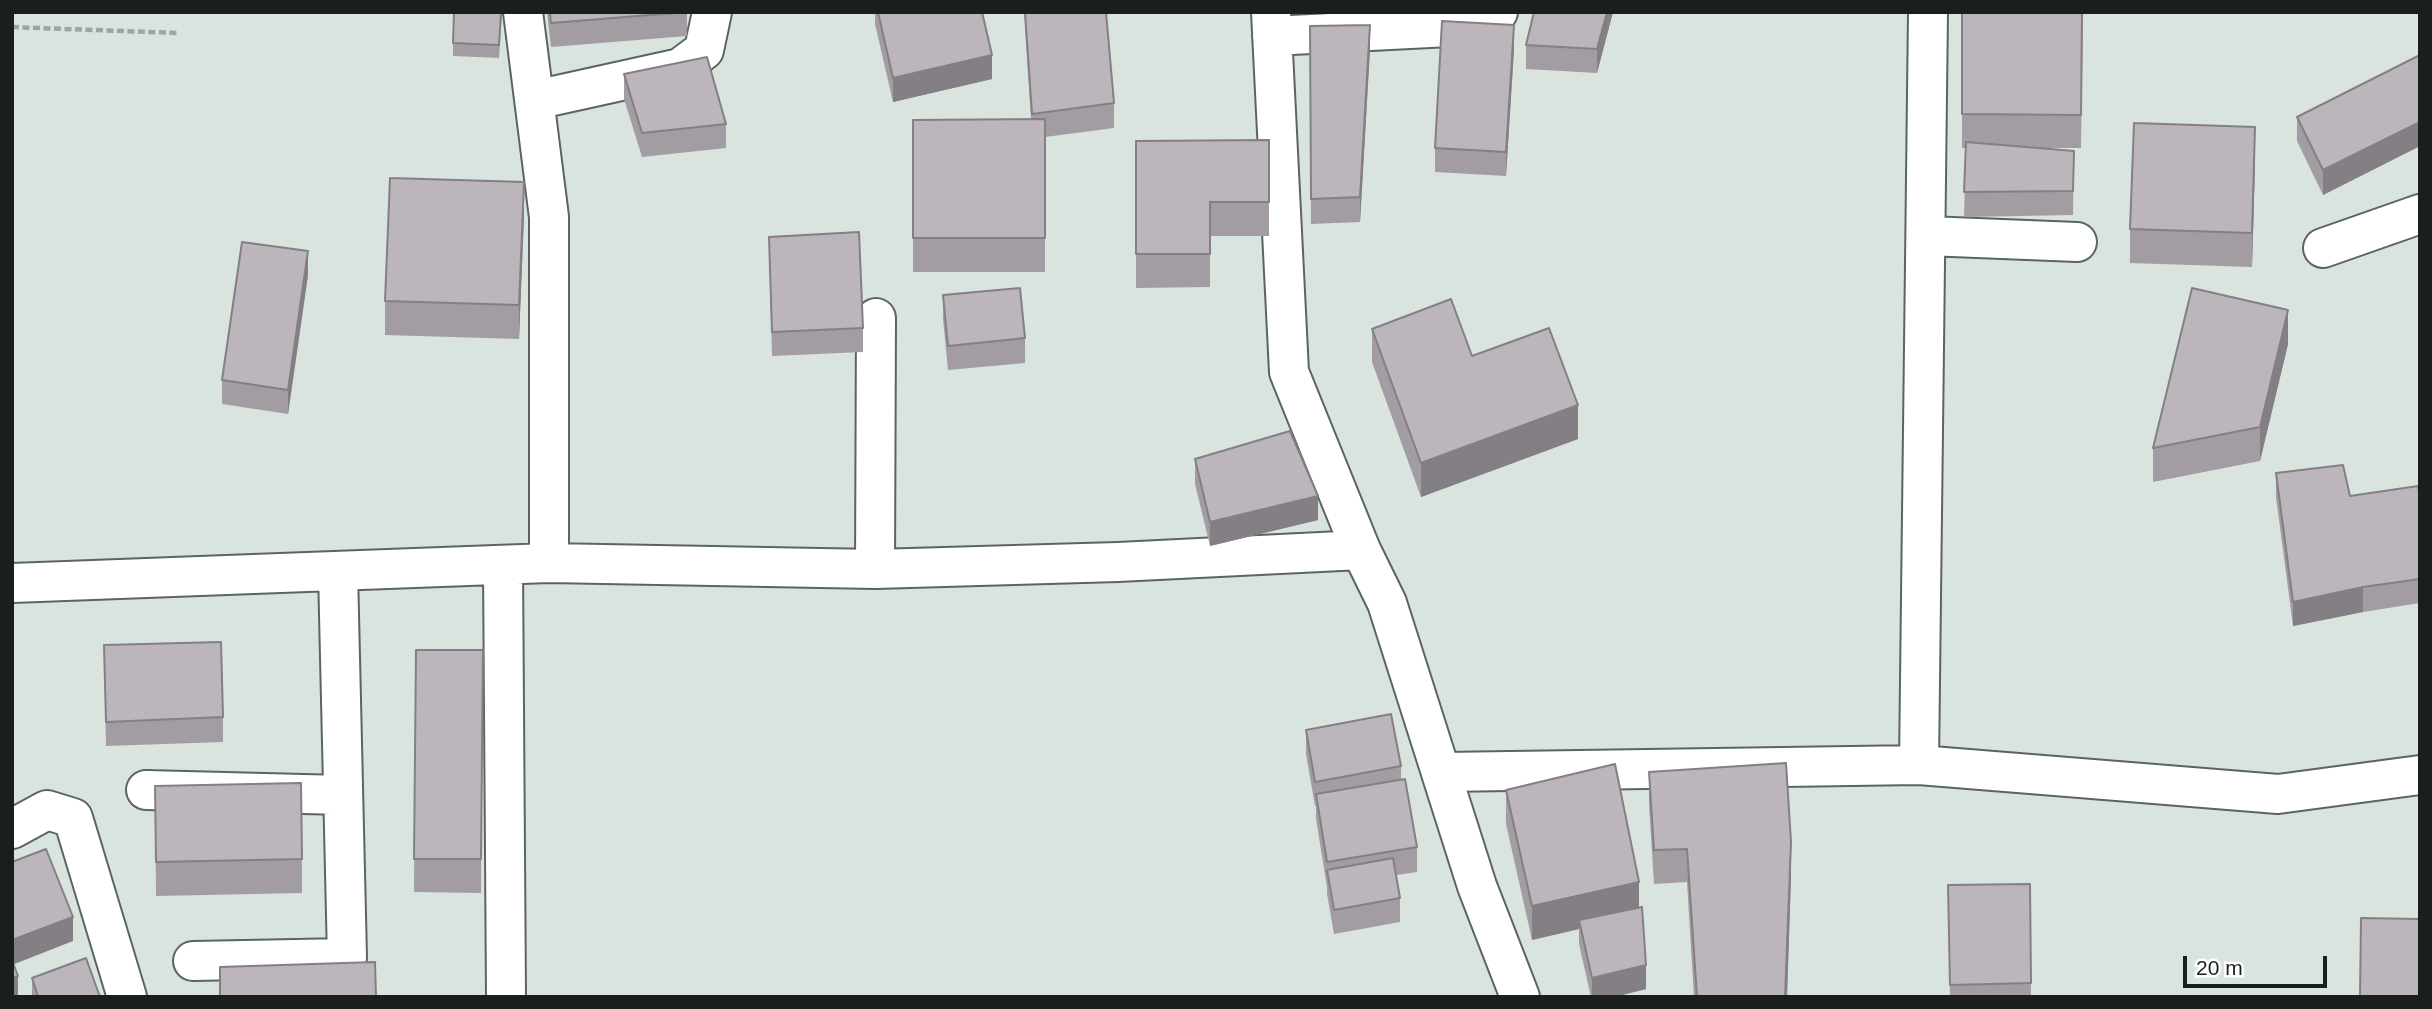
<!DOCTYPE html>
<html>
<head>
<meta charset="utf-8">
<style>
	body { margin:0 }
	#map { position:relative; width:2432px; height:1009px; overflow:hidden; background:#dae4df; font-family:Arial,sans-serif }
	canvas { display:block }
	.frame { position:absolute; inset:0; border:14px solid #1a1e1c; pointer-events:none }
	.scale { position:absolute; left:2183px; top:956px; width:144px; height:32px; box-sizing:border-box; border:4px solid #1a1e1c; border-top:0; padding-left:9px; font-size:21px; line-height:24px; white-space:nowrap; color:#1a1e1c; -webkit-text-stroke:5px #fff; paint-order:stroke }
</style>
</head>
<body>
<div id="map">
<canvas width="2432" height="1009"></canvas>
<div class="frame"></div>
<div class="scale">20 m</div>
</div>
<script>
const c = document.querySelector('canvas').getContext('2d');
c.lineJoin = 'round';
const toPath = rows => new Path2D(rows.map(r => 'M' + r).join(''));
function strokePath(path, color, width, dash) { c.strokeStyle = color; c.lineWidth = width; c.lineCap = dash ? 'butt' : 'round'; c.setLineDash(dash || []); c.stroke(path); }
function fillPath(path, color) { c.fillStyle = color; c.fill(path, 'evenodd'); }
const minor = toPath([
	[523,12,549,217,549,563],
	[1271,12,1289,372,1361,550,1387,603,1477,886,1520,997],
	[1272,36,1489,25,1498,12],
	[535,100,680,68,704,50,712,12],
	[1927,236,2077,242],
	[2323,248,2420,214],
	[503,565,506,997],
	[875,569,876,318],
	[12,583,549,563,875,569,1118,562,1361,550],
	[1919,765,1928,12],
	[1443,772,1919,765,2278,794,2420,775],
	[146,790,343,795],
	[12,829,47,810,73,818,127,997],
	[193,961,347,958,338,571]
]);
strokePath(minor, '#5b6560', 42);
strokePath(toPath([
	[12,27,179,33]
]), '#9da5a1', 4.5, [7, 3.5]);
strokePath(minor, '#fff', 38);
fillPath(toPath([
	[502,12,499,58,453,56,453,43],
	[547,12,687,12,687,36,551,47],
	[875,12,982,12,992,79,893,102,875,24],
	[1024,12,1106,12,1114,103,1114,128,1045,137,1045,272,913,272,913,120,1031,119],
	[1534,12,1613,12,1597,73,1526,69,1526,45],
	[1962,12,2083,12,2081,148,2039,148,2074,151,2073,215,1964,217,1966,148,1962,148],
	[1310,26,1370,49,1360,222,1311,224],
	[1514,49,1506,176,1435,172,1435,148],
	[2420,55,2420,146,2323,195,2297,141,2297,117],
	[624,74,726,124,726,148,642,157,624,99],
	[1269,140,1269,236,1210,236,1210,287,1136,288,1136,141],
	[2255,161,2252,267,2130,263,2130,229],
	[524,216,519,339,385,335,385,301],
	[769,237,863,328,863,352,772,356],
	[308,275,288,414,222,404,222,380],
	[943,295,1025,338,1025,363,948,370,943,319],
	[1372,329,1472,356,1578,439,1421,497,1372,362],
	[2288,344,2260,461,2153,482,2153,448],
	[1195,459,1318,520,1210,546,1195,484],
	[2276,473,2350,496,2420,499,2420,603,2363,612,2293,626,2276,497],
	[104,645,223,717,223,742,106,746],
	[416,650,483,650,481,893,414,892],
	[1306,730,1401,766,1401,780,1417,847,1417,872,1396,875,1400,898,1400,922,1334,934,1327,894,1327,887,1316,819,1316,806,1315,806,1306,754],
	[1649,772,1791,876,1787,997,1694,997,1687,882,1654,884,1649,805],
	[155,786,302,859,302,893,156,896],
	[1506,790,1639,907,1646,989,1614,997,1591,997,1579,944,1579,929,1532,940,1506,824],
	[2030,884,2031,997,1950,997,1948,885],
	[32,978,100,997,32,997]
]), '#a39ca2');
fillPath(toPath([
	[1607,12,1613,12,1597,73,1597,49],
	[1370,25,1370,49,1360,222,1360,197],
	[1514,25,1514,49,1506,176,1506,152],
	[992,55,992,79,893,102,893,78],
	[2420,122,2420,146,2323,195,2323,170],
	[2255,127,2255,161,2252,267,2252,233],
	[524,182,524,216,519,339,519,305],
	[308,251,308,275,288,414,288,390],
	[2288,310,2288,344,2260,461,2260,427],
	[1578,405,1578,439,1421,497,1421,463],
	[1318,496,1318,520,1210,546,1210,522],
	[2363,587,2363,612,2293,626,2293,602],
	[1791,842,1791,876,1787,997,1785,997],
	[1639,882,1639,916,1579,920,1579,929,1532,940,1532,906],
	[73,917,73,941,12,965,12,940],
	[1646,965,1646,989,1614,997,1592,997,1592,978],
	[18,976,18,997,12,997,12,978]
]), '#847f84');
const building = toPath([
	[454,12,501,12,499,45,453,43,454,12],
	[550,12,687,12,551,23,550,12],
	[878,12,982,12,992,55,893,78,878,12],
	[1025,12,1106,12,1114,103,1032,114,1025,12],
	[1534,12,1607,12,1597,49,1526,45,1534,12],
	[1962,12,2082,12,2081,115,1962,114,1962,12],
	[1442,21,1514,25,1506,152,1435,148,1442,21],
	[1370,25,1360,197,1311,199,1310,26,1370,25],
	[2420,55,2420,122,2323,170,2297,117,2420,55],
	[707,57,726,124,642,133,624,74,707,57],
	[1045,119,1045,238,913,238,913,120,1045,119],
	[2134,123,2255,127,2252,233,2130,229,2134,123],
	[1269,140,1269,202,1210,202,1210,254,1136,254,1136,141,1269,140],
	[1966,142,2074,151,2073,191,1964,192,1966,142],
	[390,178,524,182,519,305,385,301,390,178],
	[859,232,863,328,772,332,769,237,859,232],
	[242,242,308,251,288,390,222,380,242,242],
	[1020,288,1025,338,948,346,943,295,1020,288],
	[2192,288,2288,310,2260,427,2153,448,2192,288],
	[1451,299,1472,356,1549,328,1578,405,1421,463,1372,329,1451,299],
	[1290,431,1318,496,1210,522,1195,459,1290,431],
	[2343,465,2350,496,2418,486,2420,499,2420,579,2363,587,2293,602,2276,473,2343,465],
	[221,642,223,717,106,722,104,645,221,642],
	[416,650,483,650,481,859,414,859,416,650],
	[1391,714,1401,766,1315,782,1306,730,1391,714],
	[1786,763,1791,842,1785,997,1697,997,1687,849,1654,850,1649,772,1786,763],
	[1615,764,1639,882,1532,906,1506,790,1615,764],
	[1405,779,1417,847,1327,862,1316,794,1405,779],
	[301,783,302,859,156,862,155,786,301,783],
	[46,849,73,917,12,940,12,862,46,849],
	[1393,858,1400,898,1334,910,1327,870,1393,858],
	[2030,884,2031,983,1950,985,1948,885,2030,884],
	[1642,907,1646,965,1592,978,1579,920,1642,907],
	[2361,918,2420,919,2420,997,2360,997,2361,918],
	[86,958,100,997,37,997,38,996,32,978,86,958],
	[12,960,18,976,12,978,12,960],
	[375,962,376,997,220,997,220,967,375,962]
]);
fillPath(building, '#bdb5bc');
strokePath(building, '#847f84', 2);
</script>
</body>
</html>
